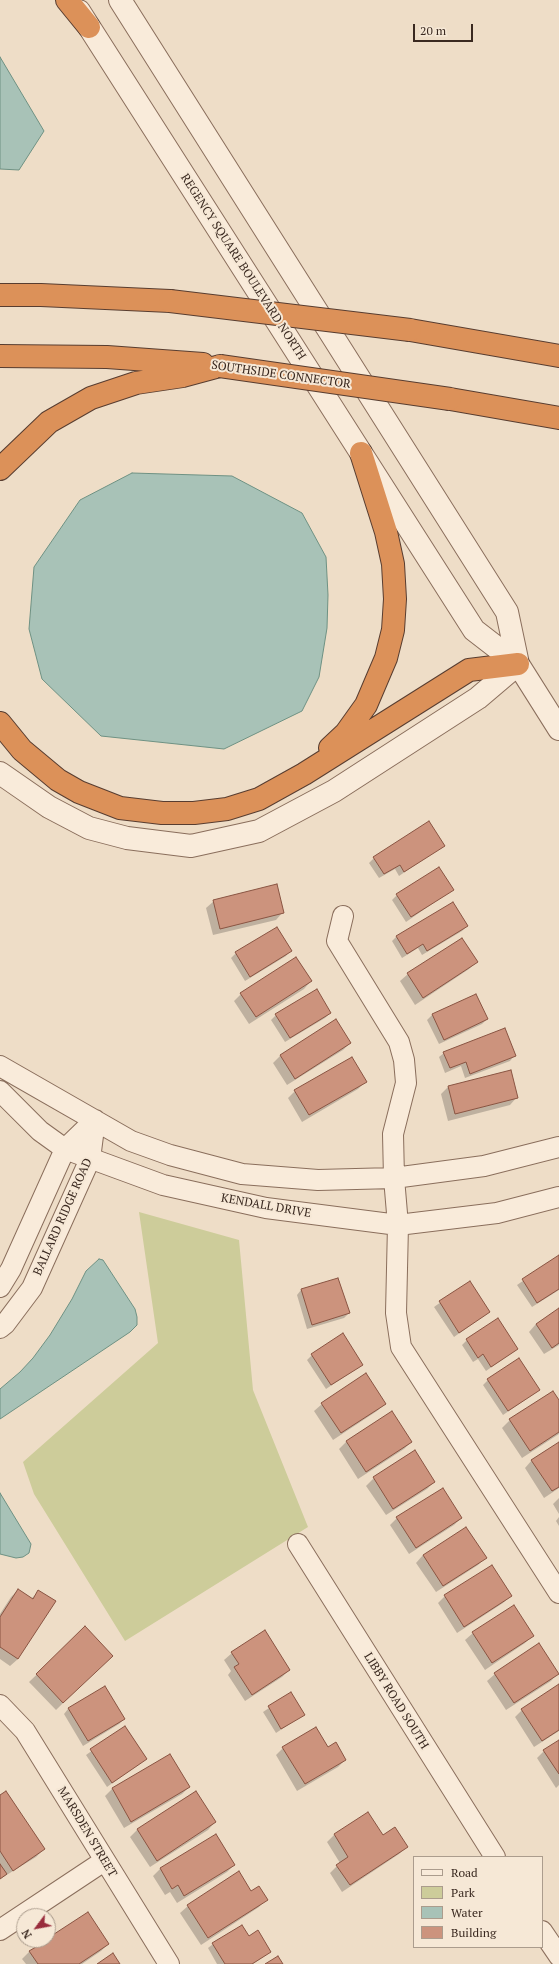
<!DOCTYPE html>
<html>
<head>
<meta charset="utf-8">
<style>
	body { margin:0 }
	#map { position:relative; width:559px; height:1964px; overflow:hidden; background:#eeddc7; font-family:"PT Serif",serif }
	canvas { display:block }
	.legend { position:absolute; left:413px; top:1856px; width:130px; height:92px; box-sizing:border-box; background:#f6e8d6; border:1px solid #ab9c8d; margin:0; padding:5px 7px; list-style:none; font-size:12px; color:#3a2920 }
	.legend li { display:flex; align-items:center; gap:8px; height:20px }
	.legend b { width:20px; border:1px solid #ab9c8d }
	.north { position:absolute; left:16px; top:1908px; width:40px; height:40px; box-sizing:border-box; background:#f6e8d6; border:1px solid #ab9c8d; border-radius:50%; rotate:238deg; font-size:11px; font-weight:700; line-height:16px; text-align:center; color:#3a2920 }
	.north::after { content:''; display:block; margin:auto; width:14px; height:18px; background:#992c3c; clip-path:polygon(50% 0,100% 100%,50% 72%,0 100%) }
	.scale { position:absolute; left:413px; top:24px; width:60px; height:18px; box-sizing:border-box; border:2px solid #3a2920; border-top:0; padding-left:5px; font-size:12px; line-height:14px; white-space:nowrap; color:#3a2920; -webkit-text-stroke:3px #f6e8d6; paint-order:stroke }
</style>
</head>
<body>
<div id="map">
<canvas width="559" height="1964"></canvas>
<ul class="legend">
<li><b style="height:5px;background:#f9ebda"></b>Road</li>
<li><b style="height:11px;background:#cdcc9a"></b>Park</li>
<li><b style="height:11px;background:#a8c2b7"></b>Water</li>
<li><b style="height:11px;background:#cc937d"></b>Building</li>
</ul>
<div class="north">N</div>
<div class="scale">20 m</div>
</div>
<script>
const c = document.querySelector('canvas').getContext('2d');
c.lineJoin = 'round';
function fillPath(path, color) { c.fillStyle = color; c.fill(path, 'evenodd'); }
const toPath = rows => new Path2D(rows.map(r => 'M' + r).join(''));
function strokePath(path, color, width, dash) { c.strokeStyle = color; c.lineWidth = width; c.lineCap = dash ? 'butt' : 'round'; c.setLineDash(dash || []); c.stroke(path); }
function write(font, color, halo, rows, align = 'center') {
  c.font = font + ' "PT Serif",serif'; c.lineWidth = 4; c.setLineDash([]); c.textBaseline = 'middle'; c.strokeStyle = halo; c.fillStyle = color; for (const [text, x, y, turn = 0] of rows) {
    c.save(); c.translate(x, y); c.rotate((+turn || 0) * Math.PI / 180); c.textAlign = isNaN(turn) ? turn : align; if (halo) c.strokeText(text, 0, 0); c.fillText(text, 0, 0); c.restore();
  }
}
fillPath(toPath([
	[139,1212,239,1240,253,1390,308,1527,125,1641,34,1494,23,1462,158,1343]
]), '#cdcc9a');
const water = toPath([
	[0,57,44,131,19,170,0,169,0,57],
	[132,473,232,476,302,513,326,557,328,595,327,628,319,677,302,711,224,749,101,736,42,679,29,629,34,567,80,500,132,473],
	[99,1259,103,1260,135,1309,137,1317,137,1325,130,1332,0,1419,0,1389,20,1372,33,1358,50,1335,72,1299,86,1271,99,1259],
	[0,1493,31,1544,29,1553,23,1557,16,1558,0,1554,0,1493]
]);
fillPath(water, '#a8c2b7');
strokePath(water, '#6e9183', 1);
fillPath(toPath([
	[443,846,399,876,395,869,379,878,369,863,374,858],
	[452,890,406,922,392,900,397,895],
	[214,901,283,912,276,920,213,935,206,908],
	[467,926,462,931,422,955,418,948,402,958,392,941,397,936],
	[461,939,476,962,469,969,415,1005,400,981,408,974],
	[290,951,286,956,245,981,231,958,236,953],
	[311,981,304,989,249,1024,234,1001,241,994],
	[476,995,487,1019,482,1024,439,1044,427,1020,432,1015],
	[330,1013,325,1018,285,1042,271,1020,276,1015],
	[336,1021,350,1043,343,1050,287,1085,273,1063,280,1056],
	[444,1053,514,1056,510,1061,465,1078,461,1066,445,1073,439,1057],
	[365,1082,358,1089,302,1122,288,1098,295,1091],
	[448,1087,517,1097,510,1105,448,1121,441,1094],
	[559,1256,559,1290,532,1307,517,1285],
	[469,1282,489,1312,454,1337,434,1307],
	[301,1290,349,1313,344,1318,307,1329,297,1295],
	[559,1310,559,1345,544,1354,529,1332,536,1324],
	[467,1340,517,1349,486,1371,478,1359,473,1362,462,1345],
	[312,1355,362,1365,326,1389,307,1360],
	[488,1380,539,1390,503,1415,483,1385],
	[553,1392,559,1402,559,1434,522,1458,502,1428,510,1420],
	[322,1404,385,1404,377,1411,333,1440,314,1411],
	[392,1412,411,1442,404,1449,358,1479,339,1449,346,1442],
	[559,1443,559,1488,544,1498,525,1468,532,1460],
	[415,1452,434,1482,427,1489,386,1515,366,1486,374,1478],
	[559,1498,559,1514,553,1504],
	[559,1517,559,1526,556,1521],
	[397,1518,461,1518,454,1525,409,1554,390,1525],
	[423,1555,485,1558,478,1565,436,1592,416,1563],
	[18,1590,31,1599,39,1591,18,1659,10,1666,0,1659,0,1614,11,1597],
	[445,1596,511,1596,503,1603,457,1633,438,1603],
	[85,1628,111,1656,56,1710,29,1682],
	[473,1633,532,1636,525,1643,485,1670,465,1640],
	[232,1653,289,1670,282,1677,245,1701,228,1675,231,1671,224,1660],
	[558,1673,551,1681,506,1710,487,1681,495,1674],
	[559,1686,559,1731,534,1747,515,1717,522,1710],
	[105,1687,124,1719,119,1724,83,1746,64,1714,68,1709],
	[290,1694,303,1715,276,1733,263,1712],
	[125,1727,146,1759,107,1787,86,1755],
	[559,1741,559,1785,556,1788,537,1758,544,1751],
	[283,1748,328,1748,345,1760,338,1767,297,1791,276,1755],
	[170,1755,189,1787,182,1794,124,1828,105,1796,112,1789],
	[195,1792,215,1822,208,1830,150,1867,130,1837,137,1830],
	[0,1796,44,1849,36,1857,0,1879],
	[368,1814,383,1836,407,1847,399,1854,342,1892,330,1873,340,1863,327,1842,334,1835],
	[216,1835,234,1865,227,1872,177,1903,170,1892,165,1895,153,1876,160,1869],
	[266,1899,259,1907,201,1945,180,1913,188,1906],
	[48,1939,108,1944,101,1951,82,1964,26,1964,22,1959,30,1951],
	[213,1944,270,1952,253,1964,217,1964,208,1948]
]), '#0003');
const building = toPath([
	[429,821,445,846,404,872,400,865,384,874,373,857,429,821],
	[439,867,454,890,411,917,396,894,439,867],
	[277,884,284,913,220,929,213,900,277,884],
	[453,902,468,926,427,951,423,944,407,954,396,936,453,902],
	[277,927,292,951,250,977,235,952,277,927],
	[462,938,478,962,423,998,407,973,462,938],
	[296,957,312,981,256,1017,240,993,296,957],
	[317,989,331,1013,290,1038,275,1014,317,989],
	[476,994,488,1019,444,1040,432,1014,476,994],
	[336,1019,351,1043,295,1079,280,1055,336,1019],
	[505,1028,516,1056,470,1074,466,1062,450,1068,443,1052,505,1028],
	[352,1057,367,1082,309,1115,294,1090,352,1057],
	[511,1070,518,1098,455,1114,448,1086,511,1070],
	[559,1255,559,1289,537,1303,522,1279,559,1255],
	[338,1278,350,1313,312,1325,301,1289,338,1278],
	[470,1281,490,1312,459,1333,439,1301,470,1281],
	[559,1308,559,1343,552,1348,536,1324,559,1308],
	[498,1318,518,1349,491,1367,483,1354,478,1358,466,1339,498,1318],
	[343,1333,363,1365,331,1385,311,1354,343,1333],
	[519,1358,540,1390,508,1411,487,1379,519,1358],
	[366,1373,386,1404,341,1433,321,1403,366,1373],
	[553,1391,559,1400,559,1432,530,1451,509,1419,553,1391],
	[392,1411,412,1442,366,1472,346,1441,392,1411],
	[559,1442,559,1487,552,1491,531,1460,559,1442],
	[415,1450,435,1482,393,1509,373,1477,415,1450],
	[443,1488,462,1518,416,1548,396,1517,443,1488],
	[466,1527,487,1558,443,1586,423,1555,466,1527],
	[492,1565,512,1596,464,1627,444,1595,492,1565],
	[18,1589,33,1599,38,1590,56,1601,18,1659,0,1647,0,1617,18,1589],
	[514,1605,534,1636,492,1663,472,1632,514,1605],
	[85,1626,113,1656,63,1703,36,1674,85,1626],
	[265,1630,290,1670,252,1695,234,1667,239,1664,231,1652,265,1630],
	[539,1643,559,1674,514,1703,494,1673,539,1643],
	[559,1684,559,1730,542,1741,521,1709,559,1684],
	[105,1686,125,1719,88,1741,68,1708,105,1686],
	[291,1692,305,1715,281,1729,268,1706,291,1692],
	[125,1726,147,1759,112,1783,90,1749,125,1726],
	[316,1727,328,1747,336,1742,346,1760,305,1784,282,1747,316,1727],
	[559,1740,559,1774,543,1750,559,1740],
	[170,1754,190,1787,131,1822,112,1788,170,1754],
	[6,1791,45,1849,13,1871,0,1851,0,1795,6,1791],
	[196,1791,216,1822,157,1861,137,1829,196,1791],
	[368,1812,383,1835,395,1827,408,1847,350,1885,336,1865,348,1857,334,1834,368,1812],
	[216,1834,235,1865,184,1896,178,1885,172,1889,160,1868,216,1834],
	[0,1864,7,1874,0,1879,0,1864],
	[239,1871,251,1891,259,1886,268,1900,208,1938,187,1905,239,1871],
	[88,1912,109,1944,79,1964,38,1964,29,1951,48,1940,48,1938,88,1912],
	[242,1925,249,1936,258,1930,271,1952,252,1964,225,1964,212,1943,242,1925],
	[113,1953,120,1964,97,1964,113,1953],
	[278,1956,283,1964,265,1964,278,1956]
]);
fillPath(building, '#cc937d');
strokePath(building, '#895442', 1);
const minor = toPath([
	[343,916,337,941,399,1042,404,1060,406,1083,393,1134,394,1178,398,1225,396,1313,401,1347,559,1593],
	[0,1066,131,1141,170,1155,242,1174,318,1180,394,1178,484,1166,559,1147],
	[0,1091,40,1131,65,1149,163,1185,266,1208,398,1225,497,1213,559,1197],
	[0,1287,11,1269,65,1149,95,1120],
	[0,1328,5,1324,32,1288,90,1159,95,1120],
	[298,1544,495,1857],
	[0,1705,25,1731,169,1964],
	[0,1930,104,1861],
	[542,1931,559,1956]
]);
const tertiary = toPath([
	[120,0,507,612,518,664],
	[79,11,474,630,518,664,559,729],
	[0,773,49,807,89,828,127,838,191,846,259,831,334,791,478,698,518,664]
]);
const motorway = toPath([
	[67,0,89,27],
	[0,295,41,295,170,301],
	[410,330,559,356],
	[0,356,107,357,203,364],
	[450,399,559,418],
	[0,469,49,422,91,398,136,383,183,376,220,366],
	[0,723,22,750,58,780,79,792,120,808,162,813,194,813,227,809,259,799,304,774,469,670,518,664],
	[330,748,346,733,366,705,386,658,393,630,395,599,393,564,386,532,361,453]
]);
strokePath(minor, '#8a6e5c', 22);
strokePath(tertiary, '#8a6e5c', 24);
strokePath(motorway, '#583d30', 24);
strokePath(minor, '#f9ebda', 20);
strokePath(tertiary, '#f9ebda', 22);
strokePath(motorway, '#dc9159', 22);
const motorwayBridge = toPath([
	[170,301,410,330],
	[220,366,450,399]
]);
strokePath(motorwayBridge, '#583d30', 24, []);
strokePath(motorwayBridge, '#dc9159', 22);
write('12px', '#3a2920', '#f6e8d6', [
	["REGENCY SQUARE BOULEVARD NORTH",243,267,57],
	["SOUTHSIDE CONNECTOR",281,375,8],
	["KENDALL DRIVE",266,1206,10],
	["BALLARD RIDGE ROAD",63,1217,-66],
	["LIBBY ROAD SOUTH",396,1701,58],
	["MARSDEN STREET",87,1832,59]
]);
</script>
</body>
</html>
